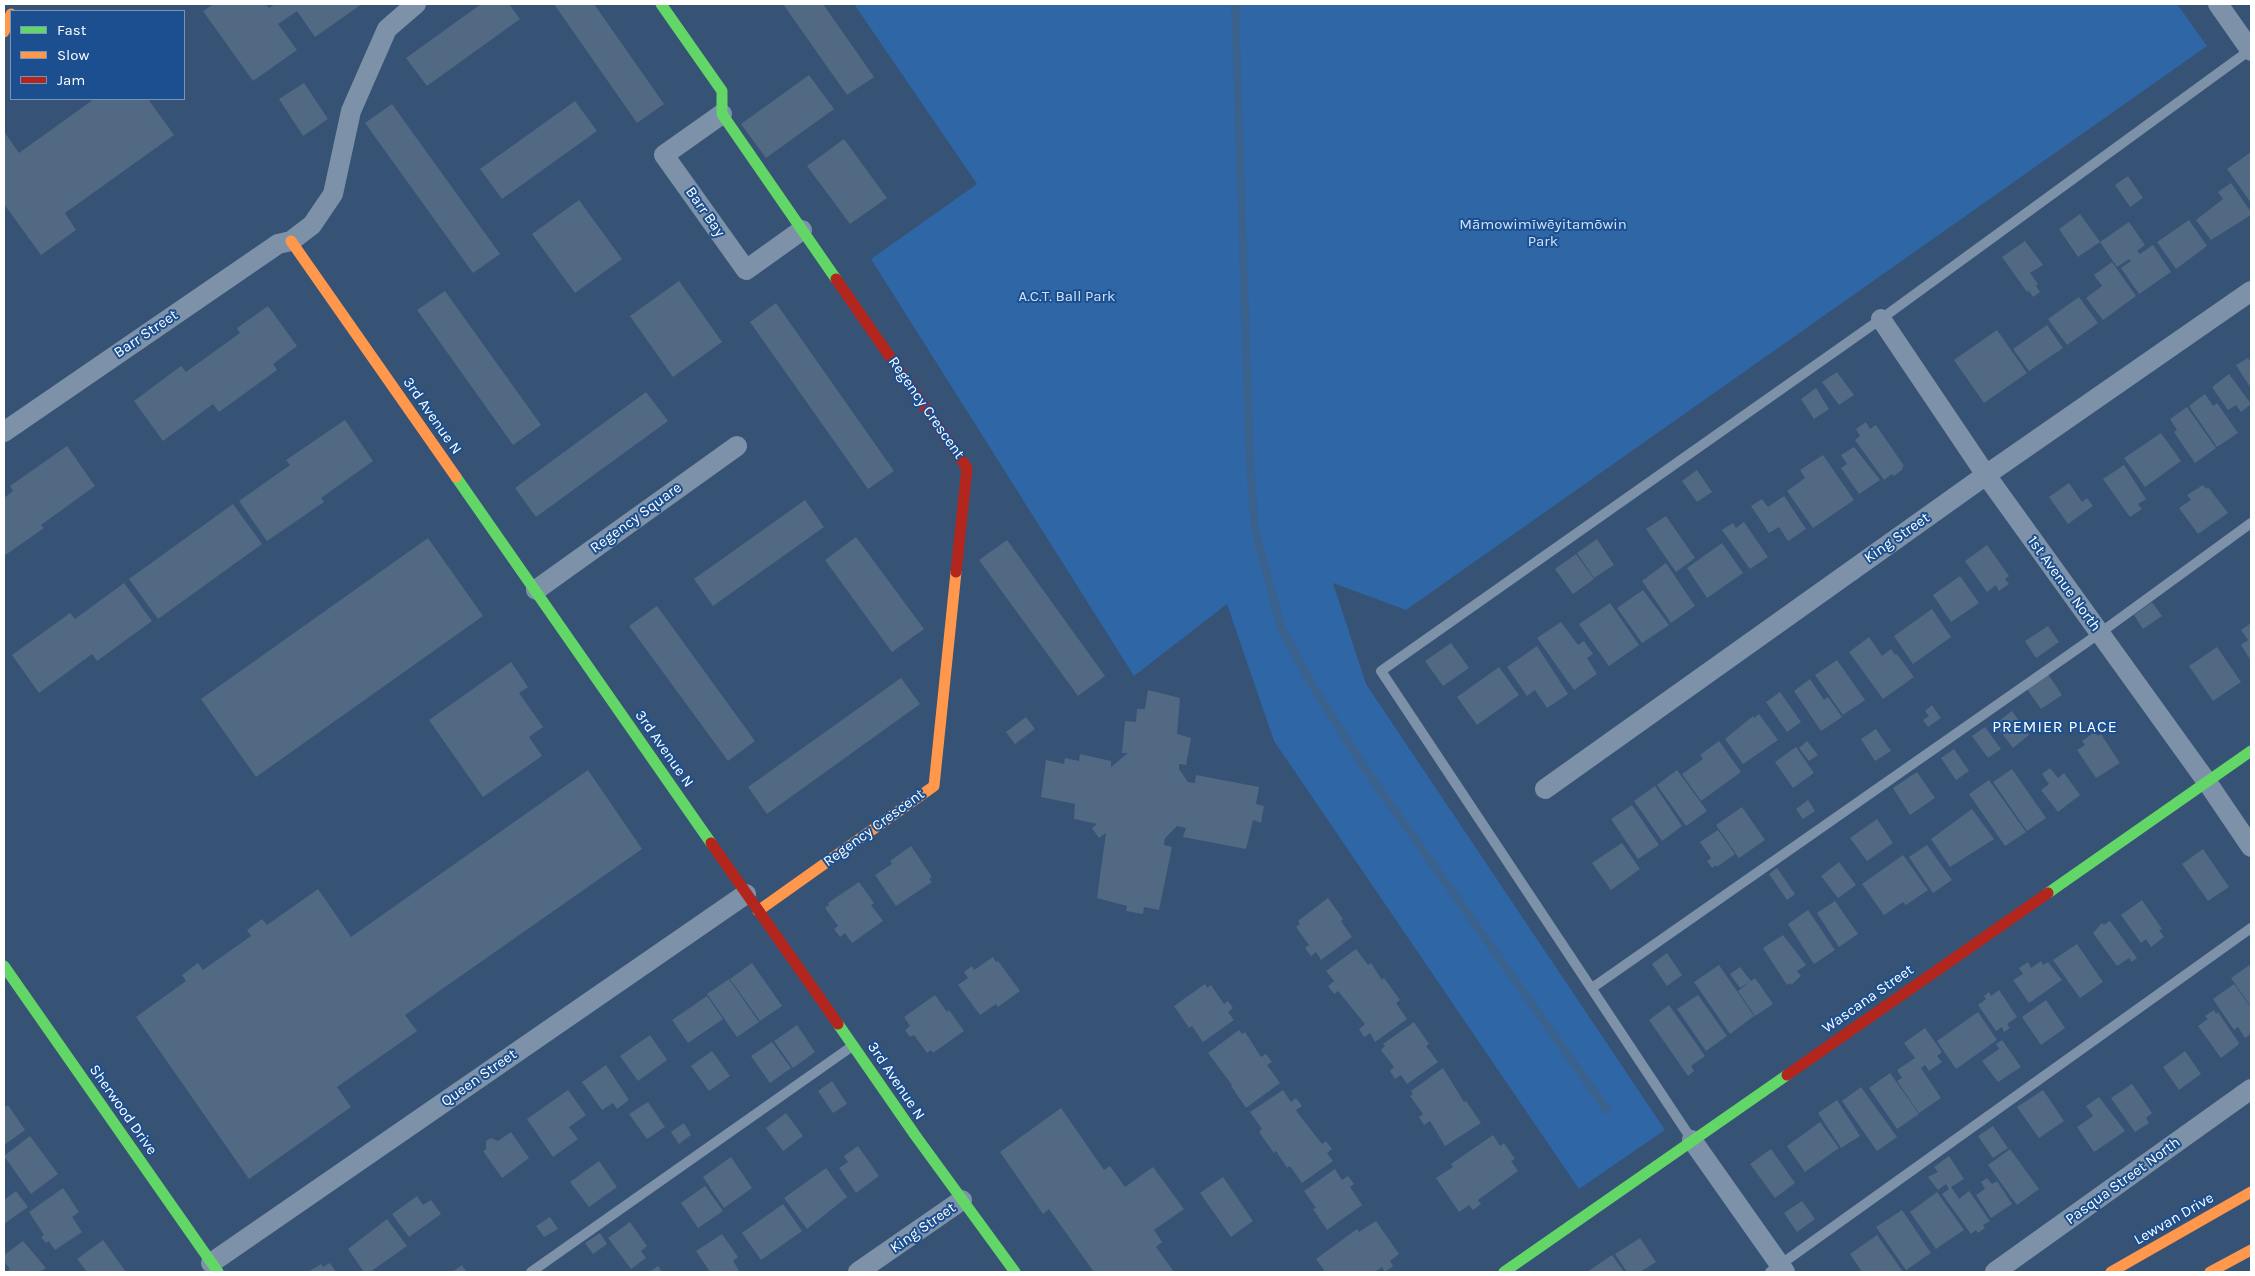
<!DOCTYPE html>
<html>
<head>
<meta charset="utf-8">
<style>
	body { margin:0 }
	#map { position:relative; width:2255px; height:1276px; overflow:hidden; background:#365274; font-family:Karla,sans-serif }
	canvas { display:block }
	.frame { position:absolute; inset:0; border:5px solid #fff; pointer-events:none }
	.legend { position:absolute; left:10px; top:10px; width:175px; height:90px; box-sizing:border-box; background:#1b4f8f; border:1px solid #7695bc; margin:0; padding:6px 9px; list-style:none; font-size:15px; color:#fff }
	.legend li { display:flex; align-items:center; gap:10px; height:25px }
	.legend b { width:25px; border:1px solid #7695bc }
</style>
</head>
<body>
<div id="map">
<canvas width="2255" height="1276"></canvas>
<div class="frame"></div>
<ul class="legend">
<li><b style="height:6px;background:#63d668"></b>Fast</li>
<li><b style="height:6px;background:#ff974d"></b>Slow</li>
<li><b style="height:6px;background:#b3261e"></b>Jam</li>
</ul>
</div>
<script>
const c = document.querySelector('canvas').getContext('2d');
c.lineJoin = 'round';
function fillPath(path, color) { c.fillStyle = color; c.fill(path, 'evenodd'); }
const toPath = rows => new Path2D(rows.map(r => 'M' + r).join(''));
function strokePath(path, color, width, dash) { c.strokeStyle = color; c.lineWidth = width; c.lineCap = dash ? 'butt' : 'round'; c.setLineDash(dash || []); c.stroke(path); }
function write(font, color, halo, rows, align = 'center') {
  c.font = font + ' Karla,sans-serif'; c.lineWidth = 4; c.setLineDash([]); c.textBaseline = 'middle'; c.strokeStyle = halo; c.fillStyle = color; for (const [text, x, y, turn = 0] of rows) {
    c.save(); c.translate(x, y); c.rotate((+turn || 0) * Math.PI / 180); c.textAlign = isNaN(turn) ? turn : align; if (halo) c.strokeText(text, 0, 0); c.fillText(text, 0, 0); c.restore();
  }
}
fillPath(toPath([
	[854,4,2177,4,2207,46,1406,610,1333,583,1366,684,1665,1130,1579,1189,1274,741,1227,604,1134,676,871,259,977,184]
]), '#2f66a5');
strokePath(toPath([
	[1235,4,1250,464,1255,530,1281,627,1312,685,1366,770,1607,1110]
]), '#3b618d', 8);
fillPath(toPath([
	[214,4,266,4,269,8,275,4,362,4,315,37,297,11,278,24,297,50,253,81,203,11],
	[481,4,509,4,520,19,427,86,406,58],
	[554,4,594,4,664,104,637,123],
	[783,4,823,4,874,77,847,95],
	[809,75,834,109,766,158,741,124],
	[304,83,328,119,303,136,279,99],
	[94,99,148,99,174,135,65,213,76,230,41,255,4,204,4,134,5,133,19,153],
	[575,101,597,131,502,199,480,169],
	[392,104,500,254,473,273,365,123],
	[844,139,887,198,850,224,807,166],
	[2251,152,2251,203,2227,169],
	[2128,176,2143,198,2130,207,2115,185],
	[2231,183,2251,212,2251,215,2211,240,2196,220,2223,199,2218,192],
	[579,200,622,259,575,293,532,234],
	[2080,214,2100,242,2078,257,2059,229],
	[2189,220,2207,246,2176,269,2157,242],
	[2129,222,2145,245,2137,251,2140,254,2153,245,2171,272,2139,294,2121,268,2131,261,2129,259,2117,267,2100,242],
	[2025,241,2043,265,2030,273,2038,284,2036,286,2040,292,2033,297,2029,291,2027,292,2002,257],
	[2112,262,2136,296,2103,320,2086,298,2102,286,2094,275],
	[679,281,722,342,673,377,630,316],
	[445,291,541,425,513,445,417,310],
	[2079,297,2098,323,2067,345,2048,319],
	[776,303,894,471,868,489,750,322],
	[268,306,297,346,273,364,277,370,219,412,213,404,163,441,134,401,181,366,186,372,240,333,237,328],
	[2047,325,2063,348,2029,371,2013,349],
	[1997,330,2027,373,1984,403,1954,360],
	[2248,358,2251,363,2250,387,2236,365],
	[1837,372,1854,395,1839,405,1822,382],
	[2229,374,2251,404,2241,412,2236,405,2228,410,2212,387],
	[1816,388,1829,409,1814,419,1801,399],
	[646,392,668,421,536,517,515,488],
	[2205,394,2213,406,2217,403,2238,433,2217,447,2189,406],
	[2187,407,2216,448,2195,463,2174,432,2177,430,2170,419],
	[345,420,373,461,321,498,324,502,267,541,239,501,290,465,286,460],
	[1866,422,1870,429,1876,425,1904,466,1902,467,1903,469,1894,476,1892,474,1884,480,1855,440,1860,436,1856,429],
	[2161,433,2181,461,2145,487,2124,458],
	[67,446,95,486,41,525,44,528,4,556,4,498,13,491,10,486],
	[1854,447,1880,480,1859,494,1841,468,1847,464,1841,455],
	[1823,455,1854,500,1813,528,1787,491,1805,478,1800,470],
	[2124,465,2146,499,2138,504,2142,509,2130,517,2103,479],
	[1697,470,1712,492,1697,502,1682,481],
	[2069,483,2082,502,2087,498,2093,506,2068,524,2049,497],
	[2203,485,2206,489,2208,487,2228,513,2198,534,2179,508,2191,500,2187,495],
	[1784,496,1806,529,1788,541,1779,527,1769,533,1751,506,1762,499,1768,507],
	[805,500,824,527,713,606,694,579],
	[233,504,262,544,158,619,129,579],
	[1666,516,1695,558,1676,572,1646,529],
	[1744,522,1768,557,1750,569,1722,530,1733,523,1736,528],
	[856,537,924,629,892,652,825,560],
	[428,538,483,616,256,777,201,699],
	[1597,539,1614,565,1594,578,1577,553],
	[1007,540,1105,676,1078,696,979,560],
	[1722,543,1743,573,1707,598,1687,568],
	[1987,545,2009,576,2005,579,2009,584,1999,591,1996,585,1987,592,1965,561],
	[1576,554,1594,579,1573,594,1555,569],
	[1666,563,1695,606,1671,623,1642,581],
	[1960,576,1979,603,1951,622,1933,595],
	[124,583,152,621,97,661,92,654,39,693,12,655,70,613,75,619],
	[1643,590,1669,625,1642,643,1617,608],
	[2152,602,2162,616,2143,629,2134,615],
	[1610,603,1639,645,1609,666,1579,624],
	[657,606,755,741,728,761,629,626],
	[1932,609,1951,637,1913,664,1894,636],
	[1561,622,1578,645,1584,641,1593,654,1587,658,1597,674,1574,690,1537,638],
	[2251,623,2251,661,2241,645,2248,640,2241,630],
	[2048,626,2059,642,2036,658,2025,641],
	[1869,637,1882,656,1891,649,1895,655,1897,654,1914,677,1883,699,1849,652],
	[1451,643,1469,668,1443,686,1425,661],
	[1537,646,1568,694,1547,708,1535,690,1527,696,1507,667],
	[2217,647,2241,682,2213,701,2189,666],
	[1837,660,1865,700,1843,715,1815,675],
	[511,662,528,687,519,693,543,727,529,737,542,756,483,797,429,720],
	[1499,667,1519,695,1477,725,1457,697],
	[2048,674,2062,695,2041,709,2027,689],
	[901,678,920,704,767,814,748,787],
	[1810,679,1824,700,1828,697,1842,717,1821,731,1794,691],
	[1148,690,1180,698,1177,734,1191,738,1186,765,1179,764,1179,769,1188,782,1195,783,1196,775,1259,787,1256,804,1264,806,1261,823,1253,820,1246,849,1183,837,1186,828,1177,826,1165,838,1164,845,1172,847,1159,910,1144,907,1143,914,1126,911,1127,906,1097,898,1106,833,1099,838,1092,828,1097,824,1074,819,1075,804,1041,797,1046,760,1064,764,1065,758,1079,761,1080,754,1111,761,1111,767,1128,753,1122,753,1125,721,1136,722,1137,709,1145,709],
	[1780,692,1801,722,1787,732,1766,702],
	[1932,705,1941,718,1928,727,1923,720,1929,716,1925,711],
	[2012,711,2029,735,2013,748,1995,724],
	[1759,714,1778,740,1743,764,1725,739,1753,716,1754,718],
	[1026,717,1035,729,1015,744,1006,732],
	[1985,727,2001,749,1988,758,1972,736],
	[1876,729,1891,751,1875,761,1861,739],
	[2095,732,2098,736,2101,734,2120,763,2096,778,2077,750,2085,745,2082,741],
	[1719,741,1741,772,1701,801,1682,774,1703,759,1700,755],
	[1807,741,1818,755,1809,761,1799,748],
	[1796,747,1814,773,1793,788,1775,762],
	[1954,749,1969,771,1956,780,1941,758],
	[2050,768,2058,778,2064,773,2080,795,2058,812,2041,790,2049,784,2042,774],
	[2012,769,2046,818,2027,831,1993,782],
	[588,770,642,849,405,1015,417,1031,337,1087,351,1107,249,1179,136,1017,186,981,182,975,198,963,203,970,251,936,247,930,262,919,267,925,318,889,351,937],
	[1677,770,1707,811,1686,826,1657,785],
	[1917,772,1935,798,1910,815,1893,788],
	[1989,780,2026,832,2005,846,1969,794],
	[1655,786,1682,826,1662,841,1634,801],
	[1808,800,1815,811,1803,819,1796,809],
	[1632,805,1659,845,1638,859,1611,819],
	[1742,807,1765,840,1739,858,1716,825],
	[1972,809,1994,839,1950,867,1931,839],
	[1877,819,1893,843,1867,861,1850,838],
	[1718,830,1735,854,1717,867,1716,865,1712,868,1707,861,1711,858,1700,842],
	[1622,843,1640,869,1611,890,1592,863],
	[1927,845,1952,880,1933,893,1909,857],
	[911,846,932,877,929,879,932,882,896,906,875,875,892,864,890,861],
	[2203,849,2229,887,2208,901,2182,864],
	[1903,855,1928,890,1906,905,1903,902,1884,915,1862,884],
	[1839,862,1856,885,1838,898,1821,876],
	[1777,868,1795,894,1787,900,1769,874],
	[859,882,874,903,871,905,883,921,852,943,845,933,840,937,834,929,838,926,825,908,829,905,828,903],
	[1328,898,1343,919,1341,921,1352,937,1321,960,1316,952,1311,956,1305,948,1309,945,1296,927,1300,924,1298,921],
	[2142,900,2162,929,2159,930,2164,937,2151,947,2146,939,2141,943,2121,915],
	[1835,901,1858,934,1839,947,1817,913],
	[1808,910,1835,950,1814,964,1788,924],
	[2110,921,2137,958,2132,962,2129,958,2117,966,2093,933,2102,923,2104,925],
	[1783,935,1806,965,1797,971,1801,976,1791,985,1790,983,1787,985,1763,948],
	[2077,944,2103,982,2080,998,2053,960],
	[1356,949,1368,965,1371,963,1382,980,1384,978,1400,1000,1396,1003,1407,1019,1375,1042,1370,1033,1364,1037,1359,1029,1365,1024,1338,991,1334,994,1328,986,1334,981,1326,971],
	[1667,953,1682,975,1667,986,1652,964],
	[993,957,996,962,998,961,1020,991,998,1007,996,1004,980,1015,958,985,968,978,964,972,972,966,974,970],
	[2041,961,2043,965,2048,962,2062,980,2029,1003,2013,980,2023,974,2019,968,2028,962,2031,968],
	[752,963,782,1006,760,1021,730,979],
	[2251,964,2251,1007,2231,978],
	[1719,965,1754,1016,1730,1034,1694,982],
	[1740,967,1751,981,1740,988,1730,974],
	[1755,978,1773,1004,1755,1016,1738,991],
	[729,979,759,1022,737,1037,707,994],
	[1205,984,1207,988,1211,985,1224,1004,1228,1001,1233,1008,1228,1012,1234,1020,1203,1042,1192,1026,1189,1028,1174,1006],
	[2234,984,2251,1008,2251,1034,2245,1038,2238,1027,2234,1030,2213,999],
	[1999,990,2017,1017,2007,1024,2010,1028,2004,1032,2002,1027,1996,1031,1978,1005,1986,999,1984,996,1989,992,1991,996],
	[935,995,947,1012,949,1010,964,1031,933,1053,931,1050,927,1053,914,1035,910,1037,905,1030,910,1026,904,1017],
	[1698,995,1727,1036,1706,1051,1677,1009],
	[707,996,723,1019,688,1043,672,1020],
	[2046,1000,2065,1028,2041,1045,2022,1017],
	[1669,1005,1705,1056,1691,1066,1694,1071,1688,1076,1649,1020],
	[2214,1010,2216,1014,2218,1012,2239,1043,2238,1045,2221,1058,2198,1026,2208,1019,2205,1016],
	[1978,1012,1997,1040,1956,1069,1937,1041],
	[1414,1022,1429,1044,1426,1046,1438,1062,1407,1084,1401,1075,1395,1079,1390,1071,1394,1067,1381,1050,1385,1046,1383,1044],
	[797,1025,815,1052,793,1068,774,1041],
	[1925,1028,1942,1052,1937,1056,1942,1062,1929,1071,1925,1065,1921,1068,1941,1098,1919,1113,1897,1081,1902,1078,1897,1070,1915,1058,1904,1043],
	[1239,1030,1242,1034,1245,1032,1261,1057,1266,1054,1272,1062,1267,1065,1280,1083,1246,1108,1231,1086,1232,1085,1208,1053],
	[650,1035,667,1060,638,1081,620,1056],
	[2002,1040,2021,1067,1998,1082,1982,1061,1999,1049,1996,1044],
	[772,1042,791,1068,770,1083,751,1056],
	[712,1051,730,1076,709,1091,691,1066],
	[2185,1051,2201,1074,2179,1090,2163,1067],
	[606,1065,629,1100,617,1109,613,1103,602,1110,582,1082],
	[1443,1068,1464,1102,1466,1101,1481,1123,1445,1146,1430,1121,1424,1125,1419,1117,1423,1114,1410,1096,1413,1094,1411,1091],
	[1890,1073,1919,1114,1897,1129,1869,1088],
	[832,1081,847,1104,833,1113,818,1091],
	[2132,1084,2152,1113,2146,1118,2149,1123,2135,1132,2111,1098],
	[1861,1087,1897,1137,1877,1151,1842,1101],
	[568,1090,586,1115,569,1127,578,1139,553,1157,527,1119],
	[1283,1090,1291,1102,1296,1098,1302,1106,1296,1110,1297,1112,1322,1144,1326,1141,1332,1149,1327,1153,1333,1161,1302,1183,1290,1166,1287,1168,1276,1151,1274,1153,1259,1132,1262,1129,1250,1112],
	[2043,1090,2064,1121,2039,1138,2017,1107],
	[2099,1097,2125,1131,2094,1152,2077,1127,2093,1116,2086,1106],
	[1837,1100,1860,1136,1841,1148,1818,1113],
	[648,1102,665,1127,647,1139,629,1114],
	[8,1105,25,1130,4,1145,4,1108],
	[1061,1108,1104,1170,1110,1166,1125,1187,1153,1167,1184,1209,1154,1230,1162,1242,1156,1247,1174,1272,1094,1272,1049,1209,1043,1214,1000,1152],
	[786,1113,803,1136,783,1151,766,1128],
	[1820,1122,1839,1148,1805,1172,1787,1146],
	[684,1123,691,1135,679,1144,671,1132],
	[1993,1126,2008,1148,1993,1158,1978,1136],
	[511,1132,529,1158,502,1178,483,1151,486,1149,486,1141,491,1138,498,1141],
	[1493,1135,1500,1146,1504,1143,1515,1159,1511,1161,1518,1171,1478,1200,1481,1204,1473,1210,1469,1205,1459,1212,1436,1178,1453,1167,1451,1164],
	[30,1136,58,1174,31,1194,4,1156],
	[858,1146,879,1176,856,1193,839,1168,848,1162,844,1156],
	[1771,1149,1795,1183,1775,1198,1750,1164],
	[2010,1149,2039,1189,2017,1205,1988,1165],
	[1949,1156,1964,1179,1951,1187,1959,1199,1969,1191,1990,1221,1983,1225,1985,1228,1978,1233,1976,1230,1971,1234,1942,1194,1949,1189,1946,1184,1938,1190,1928,1177,1938,1172,1934,1167],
	[731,1157,752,1188,724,1208,703,1177],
	[599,1161,617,1187,589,1207,570,1182],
	[826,1168,847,1197,807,1229,784,1198],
	[1335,1169,1342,1180,1348,1176,1354,1184,1350,1187,1362,1205,1327,1230,1313,1209,1316,1208,1304,1191],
	[1223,1177,1253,1221,1231,1237,1200,1193],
	[1987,1178,1992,1184,1997,1181,2012,1204,1991,1218,1976,1195,1985,1189,1981,1182],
	[705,1186,723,1211,698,1228,681,1203],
	[63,1188,79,1212,72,1217,82,1232,55,1250,49,1241,46,1243,41,1237,44,1235,29,1212],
	[16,1191,28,1207,4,1224,4,1200],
	[1937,1192,1964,1230,1936,1249,1910,1212],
	[417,1196,423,1205,431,1200,441,1214,409,1237,392,1214],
	[1802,1201,1815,1219,1797,1232,1784,1213],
	[783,1204,802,1231,761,1260,742,1233],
	[1902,1210,1931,1253,1906,1270,1876,1227],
	[550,1217,558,1229,544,1237,536,1226],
	[387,1219,407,1246,370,1272,364,1272,348,1249],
	[1376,1221,1399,1254,1390,1261,1393,1266,1385,1272,1382,1267,1375,1272,1321,1272,1324,1270,1316,1259,1357,1229,1359,1232],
	[630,1222,647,1246,641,1251,646,1258,631,1269,608,1238],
	[600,1233,607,1244,593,1254,585,1243],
	[722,1234,738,1257,733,1261,740,1272,710,1272,696,1251],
	[1877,1235,1903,1272,1862,1272,1850,1254],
	[1640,1238,1656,1262,1640,1272,1627,1272,1615,1254],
	[103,1240,126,1272,87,1272,81,1264,77,1259],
	[23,1241,46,1268,40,1272,10,1272,8,1270,10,1269,4,1261,4,1255],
	[1612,1255,1624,1272,1587,1272],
	[330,1263,336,1272,308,1272,321,1264,323,1267],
	[462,1265,467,1272,452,1272],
	[658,1266,662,1272,649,1272]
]), '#526984');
strokePath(toPath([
	[1592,988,2100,633,2251,523],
	[1692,1140,1381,671,1881,319,2250,50],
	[531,1272,851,1047],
	[1770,1272,2251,928]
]), '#7d92a8', 10);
strokePath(toPath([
	[2218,4,2251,51],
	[722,114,664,155,746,270,802,230],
	[1881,319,1986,475,2207,782,2251,847],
	[4,432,278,244,291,241,312,225,333,194,351,111,387,29,416,4],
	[536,590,737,446],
	[1545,789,1986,475,2251,291],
	[1692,1140,1785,1272],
	[211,1263,746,894],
	[858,1272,962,1200],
	[1995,1272,2251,1089]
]), '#7d92a8', 20);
strokePath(toPath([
	[661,4,722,91,722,114,836,279],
	[456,477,711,843],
	[2048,893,2251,751],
	[4,966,218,1272],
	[838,1024,915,1135,1015,1272],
	[1504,1272,1787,1075]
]), '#63d668', 11);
strokePath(toPath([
	[4,32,11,14],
	[291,241,456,477],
	[758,911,934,786,956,572],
	[2111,1272,2251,1192],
	[2210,1272,2251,1250]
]), '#ff974d', 11);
strokePath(toPath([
	[836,279,967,468,956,572],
	[711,843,838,1024],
	[1787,1075,2048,893]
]), '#b3261e', 11);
write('15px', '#fff', '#1b4f8f', [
	["Barr Bay",705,212,55],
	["Barr Street",146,334,-34],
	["Regency Crescent",926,408,55],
	["3rd Avenue N",432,416,55],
	["Regency Square",636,518,-36],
	["King Street",1897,538,-35],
	["1st Avenue North",2064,584,54],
	["3rd Avenue N",664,749,55],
	["Regency Crescent",874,828,-36],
	["Wascana Street",1868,999,-35],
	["Queen Street",479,1078,-35],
	["3rd Avenue N",896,1081,56],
	["Sherwood Drive",123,1110,55],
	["Pasqua Street North",2123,1181,-36],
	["Lewvan Drive",2174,1219,-30],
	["King Street",923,1228,-35]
]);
write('15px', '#cfe3fa', '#1b4f8f', [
	["Māmowimīwēyitamōwin",1543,225],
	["Park",1543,242],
	["A.C.T. Ball Park",1067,297]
]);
c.letterSpacing = '1px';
write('16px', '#fff', '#1b4f8f', [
	["PREMIER PLACE",2055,727]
]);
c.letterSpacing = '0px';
</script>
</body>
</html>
